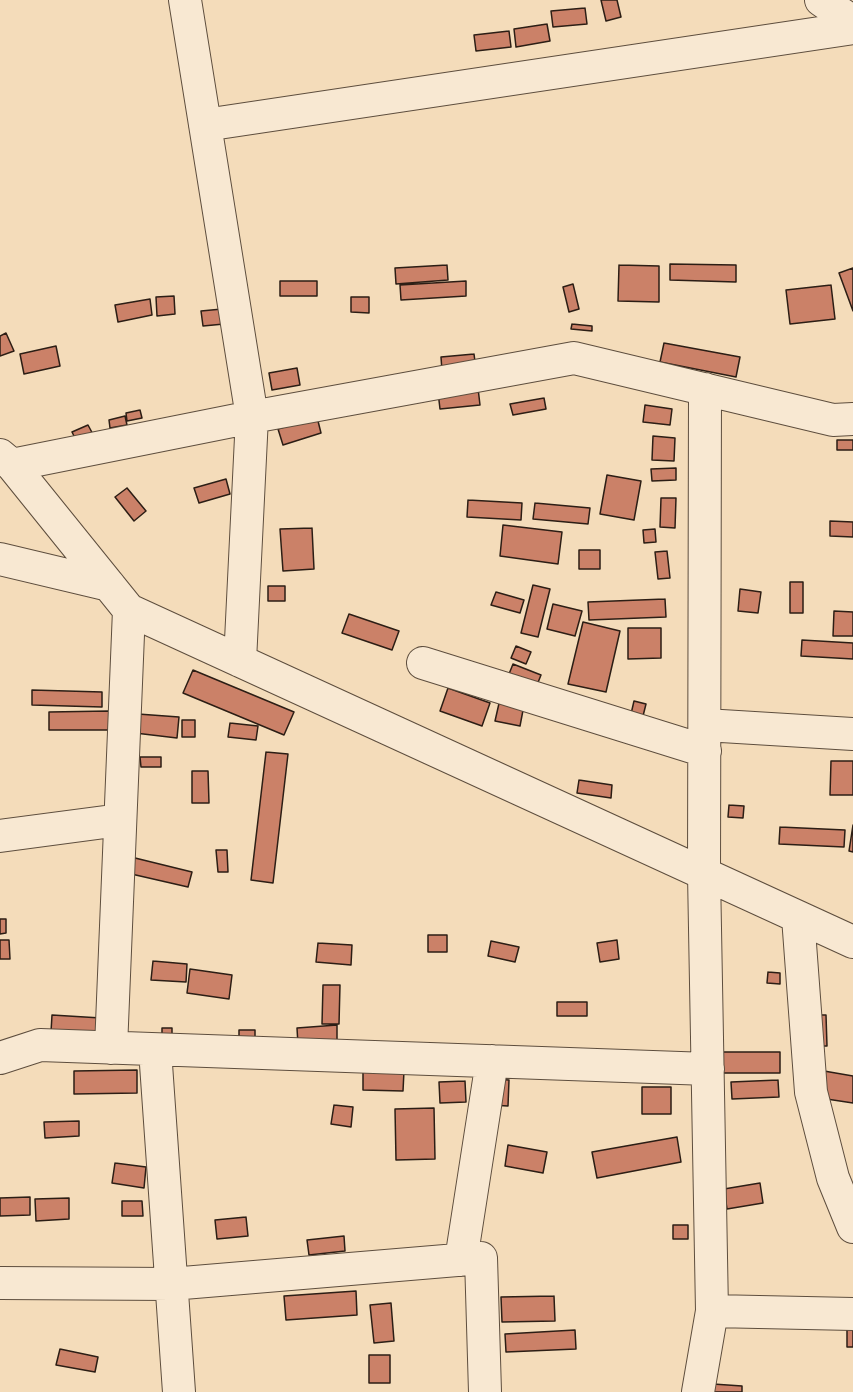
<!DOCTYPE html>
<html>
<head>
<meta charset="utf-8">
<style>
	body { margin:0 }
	canvas { display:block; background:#f4dcba }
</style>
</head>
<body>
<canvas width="853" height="1392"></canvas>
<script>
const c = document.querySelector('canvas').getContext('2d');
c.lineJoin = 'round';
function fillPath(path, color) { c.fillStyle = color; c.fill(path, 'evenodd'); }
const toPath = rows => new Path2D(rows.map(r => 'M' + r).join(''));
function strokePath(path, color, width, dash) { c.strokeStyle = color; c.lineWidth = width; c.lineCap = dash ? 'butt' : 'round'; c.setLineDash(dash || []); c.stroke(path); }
const building = toPath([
	[601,0,617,0,621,17,606,21,601,0],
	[585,8,587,24,553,27,551,11,585,8],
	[547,24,550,41,516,47,514,29,547,24],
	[509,31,511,47,476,51,474,35,509,31],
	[670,264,736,265,736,282,670,280,670,264],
	[447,265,448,280,396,284,395,268,447,265],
	[619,265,659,266,659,302,618,301,619,265],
	[853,268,853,311,839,273,853,268],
	[280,281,317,281,317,296,280,296,280,281],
	[466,281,466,296,401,300,400,285,466,281],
	[573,284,579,309,569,312,563,287,573,284],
	[831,285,835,319,790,324,786,290,831,285],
	[174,296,175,314,157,316,156,297,174,296],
	[351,297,369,297,369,313,351,312,351,297],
	[150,299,152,315,118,322,115,305,150,299],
	[222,309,224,324,203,326,201,311,222,309],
	[572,324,592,326,592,331,571,329,572,324],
	[6,333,14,351,0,356,0,336,6,333],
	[664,343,740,357,736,377,660,362,664,343],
	[56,346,60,366,24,374,20,354,56,346],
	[474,354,476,369,442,371,441,357,474,354],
	[297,368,300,385,272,390,269,373,297,368],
	[478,388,480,405,440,409,438,392,478,388],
	[544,398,546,409,513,415,510,404,544,398],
	[645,405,672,409,670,425,643,422,645,405],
	[140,410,142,418,127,421,126,413,140,410],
	[125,416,127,425,110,428,109,420,125,416],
	[317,417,321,433,283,445,278,429,317,417],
	[88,425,95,438,79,446,72,432,88,425],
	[653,436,675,438,674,461,652,460,653,436],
	[837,440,853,440,853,450,837,450,837,440],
	[676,468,676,480,652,481,651,469,676,468],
	[607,475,641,481,634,520,600,514,607,475],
	[226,479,230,494,199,503,194,488,226,479],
	[127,488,146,511,134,521,115,497,127,488],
	[661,498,676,498,675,528,660,527,661,498],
	[468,500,522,503,521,520,467,517,468,500],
	[535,503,590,508,588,524,533,519,535,503],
	[830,521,853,522,853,537,830,536,830,521],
	[503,525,562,532,558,564,500,556,503,525],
	[312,528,314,569,283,571,280,529,312,528],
	[655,529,656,542,644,543,643,530,655,529],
	[579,550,600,550,600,569,579,569,579,550],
	[667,551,670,578,658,579,655,552,667,551],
	[790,582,803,582,803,613,790,613,790,582],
	[533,585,550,589,538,637,521,633,533,585],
	[268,586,285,586,285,601,268,601,268,586],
	[740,589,761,592,758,613,738,611,740,589],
	[496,592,524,600,520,613,491,605,496,592],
	[665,599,666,617,589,620,588,602,665,599],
	[553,604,582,611,575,636,547,629,553,604],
	[834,611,853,612,853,636,833,636,834,611],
	[349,614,399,631,392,650,342,633,349,614],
	[583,622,620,631,606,692,568,684,583,622],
	[628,628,661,628,661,658,628,659,628,628],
	[802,640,853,643,853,659,801,656,802,640],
	[516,646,531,652,526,664,511,658,516,646],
	[513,664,541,675,535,690,507,679,513,664],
	[193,670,294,712,284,735,183,693,193,670],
	[448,688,490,703,482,726,440,711,448,688],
	[32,690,102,692,102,707,32,705,32,690],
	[500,699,524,705,520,726,495,721,500,699],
	[634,701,646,704,643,716,631,714,634,701],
	[109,711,109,730,49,730,49,712,109,711],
	[138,714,179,717,177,738,135,733,138,714],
	[182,720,195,720,195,737,182,737,182,720],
	[230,723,258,726,256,740,228,737,230,723],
	[266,752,288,754,273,883,251,880,266,752],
	[140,757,161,757,161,767,141,767,140,757],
	[831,761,853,761,853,795,830,795,831,761],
	[192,771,208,771,209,803,192,803,192,771],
	[579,780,612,785,611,798,577,793,579,780],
	[729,805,744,806,743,818,728,817,729,805],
	[853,825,853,852,849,851,853,825],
	[780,827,845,830,844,847,779,844,780,827],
	[216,850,227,850,228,872,218,872,216,850],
	[131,857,192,872,188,887,127,873,131,857],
	[0,919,6,919,6,933,0,934,0,919],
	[428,935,447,935,447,952,428,952,428,935],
	[0,940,9,940,10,959,0,959,0,940],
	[617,940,619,959,600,962,597,943,617,940],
	[491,941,519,947,515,962,488,956,491,941],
	[318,943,352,945,351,965,316,962,318,943],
	[153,961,187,964,186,982,151,980,153,961],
	[190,969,232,975,229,999,187,993,190,969],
	[768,972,780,973,780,984,767,983,768,972],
	[323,985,340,985,339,1024,322,1024,323,985],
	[557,1002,587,1002,587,1016,557,1016,557,1002],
	[52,1015,101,1018,100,1035,51,1032,52,1015],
	[813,1015,826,1015,827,1046,814,1046,813,1015],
	[337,1025,337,1042,298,1045,297,1028,337,1025],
	[162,1028,172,1028,172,1035,162,1035,162,1028],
	[239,1030,255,1030,255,1043,239,1043,239,1030],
	[717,1052,780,1052,780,1073,717,1073,717,1052],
	[363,1069,404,1071,403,1091,363,1090,363,1069],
	[137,1070,137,1093,74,1094,74,1071,137,1070],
	[824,1071,853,1076,853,1103,820,1098,824,1071],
	[492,1079,509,1080,508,1106,491,1105,492,1079],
	[778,1080,779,1097,732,1099,731,1082,778,1080],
	[465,1081,466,1102,440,1103,439,1082,465,1081],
	[642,1087,671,1087,671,1114,642,1114,642,1087],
	[334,1105,353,1107,351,1127,331,1124,334,1105],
	[434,1108,435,1159,396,1160,395,1109,434,1108],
	[79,1121,79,1136,45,1138,44,1122,79,1121],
	[677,1137,681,1162,597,1178,592,1152,677,1137],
	[508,1145,547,1152,543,1173,505,1166,508,1145],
	[115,1163,146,1167,144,1188,112,1183,115,1163],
	[760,1183,763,1203,727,1209,724,1189,760,1183],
	[30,1197,30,1215,0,1216,0,1198,30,1197],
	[69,1198,69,1219,36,1221,35,1199,69,1198],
	[122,1201,142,1201,143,1216,122,1216,122,1201],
	[246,1217,248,1236,217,1239,215,1220,246,1217],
	[673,1225,688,1225,688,1239,673,1239,673,1225],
	[344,1236,345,1251,309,1255,307,1240,344,1236],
	[356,1291,357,1315,286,1320,284,1296,356,1291],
	[554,1296,555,1321,502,1322,501,1297,554,1296],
	[391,1303,394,1341,374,1343,370,1305,391,1303],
	[847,1327,853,1328,853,1347,847,1347,847,1327],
	[575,1330,576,1349,506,1352,505,1334,575,1330],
	[60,1349,98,1357,95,1372,56,1365,60,1349],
	[369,1355,390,1355,390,1383,369,1383,369,1355],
	[713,1384,742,1386,742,1392,713,1392,713,1384]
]);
fillPath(building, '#cb8168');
strokePath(building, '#2c1e15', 1.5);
const minor = toPath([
	[185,0,252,417,240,661],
	[821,0,853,22],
	[205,125,853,28],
	[0,455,12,465,129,610,853,942],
	[12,465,252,417,574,358,833,420,853,419],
	[0,559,109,585],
	[423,663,705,751],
	[705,725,853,734],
	[0,836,120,820],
	[798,917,811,1092,833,1178,853,1227],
	[111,1048,129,610],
	[155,1050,179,1392],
	[0,1058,40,1045,708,1069],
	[461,1260,492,1061],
	[0,1283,171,1284,481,1258,485,1392],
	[712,1311,853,1314],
	[698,1392,712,1311,704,874,705,389]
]);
strokePath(minor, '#5e4e3e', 34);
strokePath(minor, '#f8e8d2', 32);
</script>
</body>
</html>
